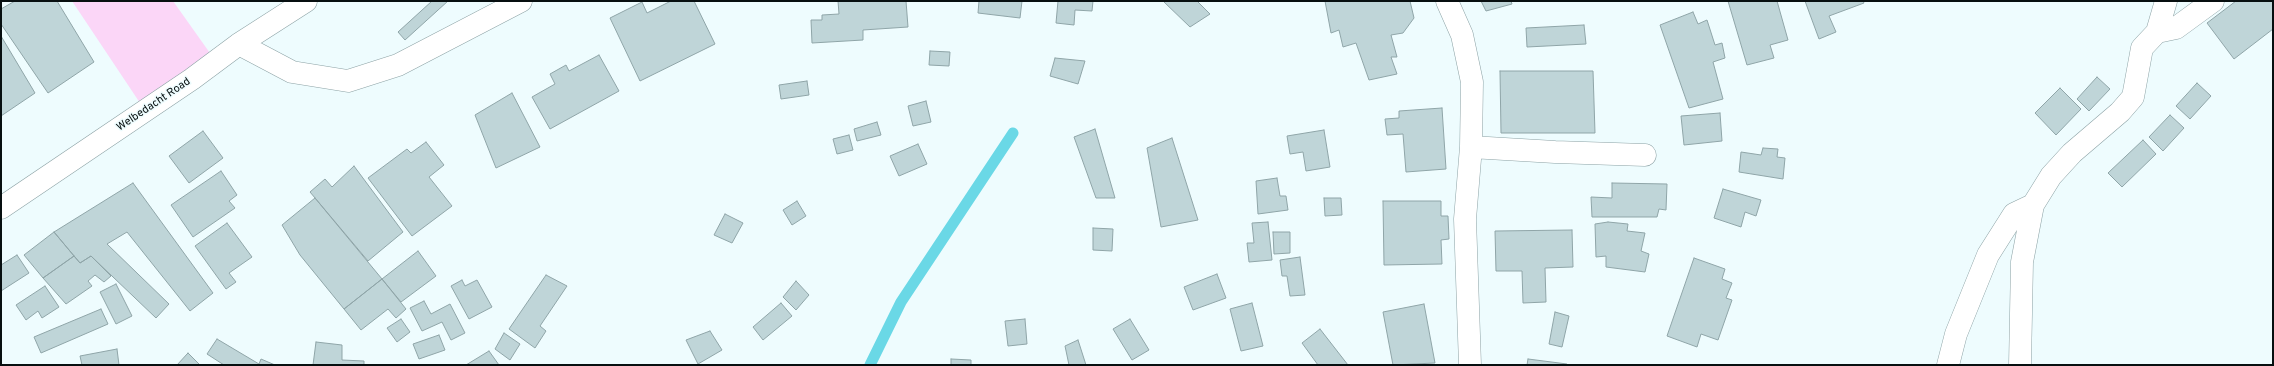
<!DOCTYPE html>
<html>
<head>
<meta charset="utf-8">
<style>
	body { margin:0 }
	#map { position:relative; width:2274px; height:366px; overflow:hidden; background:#eefcfe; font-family:Overpass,sans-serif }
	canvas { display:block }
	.frame { position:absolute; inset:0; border:2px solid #070f10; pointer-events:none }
</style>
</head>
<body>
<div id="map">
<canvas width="2274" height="366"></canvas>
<div class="frame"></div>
</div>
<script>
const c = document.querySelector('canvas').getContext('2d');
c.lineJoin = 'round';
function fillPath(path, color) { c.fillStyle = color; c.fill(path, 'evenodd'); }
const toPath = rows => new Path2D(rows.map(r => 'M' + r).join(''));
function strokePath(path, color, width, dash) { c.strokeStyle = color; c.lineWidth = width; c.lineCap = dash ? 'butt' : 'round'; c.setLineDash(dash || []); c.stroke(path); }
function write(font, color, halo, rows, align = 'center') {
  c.font = font + ' Overpass,sans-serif'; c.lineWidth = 3; c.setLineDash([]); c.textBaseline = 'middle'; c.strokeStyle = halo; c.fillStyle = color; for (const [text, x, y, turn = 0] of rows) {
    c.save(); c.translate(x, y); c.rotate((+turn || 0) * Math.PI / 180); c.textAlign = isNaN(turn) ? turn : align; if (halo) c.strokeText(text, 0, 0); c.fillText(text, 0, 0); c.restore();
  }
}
fillPath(toPath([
	[72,1,173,1,217,63,146,112]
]), '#fbd6f7');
strokePath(toPath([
	[870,365,901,302,1013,133]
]), '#6ad8e6', 11);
const building = toPath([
	[15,1,57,1,94,62,48,93,1,24,1,9,15,1],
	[432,1,448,1,405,40,398,32,432,1],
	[671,1,694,1,715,44,640,81,610,18,642,2,647,13,671,1],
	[838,1,906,1,908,27,863,30,863,40,812,43,811,20,822,20,822,15,839,14,838,1],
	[979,1,1022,1,1020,18,978,13,979,1],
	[1058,1,1093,1,1092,11,1075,10,1074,25,1056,23,1058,1],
	[1163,1,1197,1,1210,14,1190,27,1163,1],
	[1325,1,1410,1,1414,18,1403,33,1391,35,1397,57,1391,57,1397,74,1369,80,1356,43,1343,47,1339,30,1331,33,1325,1],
	[1481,1,1511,1,1512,4,1486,11,1481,1],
	[1728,1,1777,1,1788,40,1770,45,1774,58,1747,65,1728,1],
	[1805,1,1863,1,1864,3,1829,16,1836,32,1819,39,1805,1],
	[2236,1,2273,1,2273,29,2234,59,2207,23,2236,1],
	[1693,12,1698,24,1707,20,1715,45,1722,43,1725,58,1713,62,1723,99,1689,108,1660,25,1693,12],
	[1584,25,1586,44,1527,47,1526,28,1584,25],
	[1,36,35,93,1,116,1,36],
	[930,51,950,52,949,66,929,65,930,51],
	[599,55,619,91,550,129,532,97,555,84,550,74,566,65,569,71,599,55],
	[1055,58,1085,61,1078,84,1050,76,1055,58],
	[1500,71,1593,71,1595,133,1501,133,1500,71],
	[2097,77,2110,89,2089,111,2077,99,2097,77],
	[807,81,809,95,781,99,779,85,807,81],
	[2197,83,2211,96,2190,119,2176,106,2197,83],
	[2060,88,2081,109,2056,135,2035,113,2060,88],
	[512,93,540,147,496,168,475,115,512,93],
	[926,101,931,122,913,126,908,106,926,101],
	[1442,108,1446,169,1406,172,1403,134,1387,135,1385,119,1399,118,1399,111,1442,108],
	[1720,113,1722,141,1684,145,1681,116,1720,113],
	[2170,115,2184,128,2163,151,2149,137,2170,115],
	[877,122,881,135,857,141,854,129,877,122],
	[1095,129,1115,198,1096,198,1074,137,1095,129],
	[1324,130,1330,167,1306,171,1303,152,1290,154,1287,136,1324,130],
	[203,131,223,158,189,183,169,156,203,131],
	[849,135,853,150,837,154,833,139,849,135],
	[1172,138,1198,220,1161,227,1147,148,1172,138],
	[2143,140,2156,154,2122,187,2108,173,2143,140],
	[426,142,444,165,429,177,452,206,412,236,368,178,407,149,411,153,426,142],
	[918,144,927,164,899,176,890,156,918,144],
	[1763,148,1778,149,1777,157,1785,158,1783,179,1739,172,1741,152,1761,155,1763,148],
	[354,166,403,232,368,261,310,192,325,179,332,187,354,166],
	[221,171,237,195,229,201,235,208,193,237,171,205,221,171],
	[1277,178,1280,196,1286,196,1288,210,1258,214,1256,181,1277,178],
	[133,183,213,293,190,311,127,232,107,244,169,304,156,318,91,256,80,263,54,232,133,183],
	[1612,183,1667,184,1666,210,1659,209,1657,217,1592,217,1591,197,1612,198,1612,183],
	[1723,189,1761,200,1756,216,1745,212,1741,227,1714,218,1723,189],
	[315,198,382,279,344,309,300,255,282,225,315,198],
	[1324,198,1341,198,1342,215,1325,216,1324,198],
	[797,201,806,216,792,225,783,210,797,201],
	[1383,201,1441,201,1441,216,1448,216,1449,239,1441,240,1442,264,1384,265,1383,201],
	[725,214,743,223,732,243,714,235,725,214],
	[1268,222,1272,260,1249,262,1247,243,1254,243,1252,223,1268,222],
	[1608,222,1628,224,1627,231,1645,233,1641,251,1649,254,1645,272,1606,267,1606,256,1596,257,1595,224,1608,222],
	[227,223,252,257,229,273,236,282,226,289,195,246,227,223],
	[1093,228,1113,229,1112,251,1093,250,1093,228],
	[1572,230,1573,267,1545,268,1546,302,1523,303,1522,271,1496,271,1495,231,1572,230],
	[54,232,74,256,43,278,24,255,54,232],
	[1273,232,1290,232,1290,253,1274,254,1273,232],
	[418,251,436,276,401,302,382,279,418,251],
	[17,255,29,273,1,291,1,265,17,255],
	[74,256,80,263,91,256,111,276,104,282,95,275,88,281,92,286,66,304,43,278,74,256],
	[1300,257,1305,295,1290,296,1287,276,1282,276,1280,260,1300,257],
	[1694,258,1725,269,1722,279,1732,283,1726,298,1732,300,1718,340,1701,334,1697,347,1667,336,1694,258],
	[1217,274,1226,298,1193,310,1184,287,1217,274],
	[546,275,567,286,540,326,546,331,535,348,509,329,546,275],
	[382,279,406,309,396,318,388,309,361,330,344,309,382,279],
	[462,280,465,286,477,280,492,307,469,319,451,286,462,280],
	[796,281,809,295,796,310,783,297,796,281],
	[116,284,132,316,116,324,100,292,116,284],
	[45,286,59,307,42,318,38,311,26,320,16,305,45,286],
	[424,301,431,314,450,304,465,333,451,340,442,322,422,331,410,308,424,301],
	[781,303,792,316,763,340,753,327,781,303],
	[1252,303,1263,346,1241,351,1230,309,1252,303],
	[1424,304,1435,363,1393,365,1383,312,1424,304],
	[101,309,108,324,41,353,34,337,101,309],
	[1555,312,1569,316,1562,347,1549,344,1555,312],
	[401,319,410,332,397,342,387,328,401,319],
	[1025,319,1027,344,1008,346,1005,321,1025,319],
	[1130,319,1149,350,1132,360,1113,329,1130,319],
	[1320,329,1348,365,1318,365,1302,343,1320,329],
	[710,331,722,350,698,364,686,340,710,331],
	[504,333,520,344,510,360,495,349,504,333],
	[439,335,445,350,419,359,413,344,439,335],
	[217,339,259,364,261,359,275,365,224,365,207,354,217,339],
	[1078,340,1086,365,1069,365,1065,346,1078,340],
	[316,342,342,345,342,360,364,361,364,365,313,365,316,342],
	[117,349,119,365,82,365,80,356,117,349],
	[489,351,499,365,466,365,489,351],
	[188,353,200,365,177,365,188,353],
	[951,359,971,360,971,365,951,365,951,359],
	[1528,359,1567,364,1567,365,1527,365,1528,359]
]);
fillPath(building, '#bfd5d8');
strokePath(building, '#8fa5a8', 1);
const minor = toPath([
	[1447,1,1462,35,1472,82,1471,147,1465,219,1470,365],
	[2157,32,2176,28,2213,1],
	[239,44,292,72,348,81,398,65,521,1],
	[1471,147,1555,152,1645,155],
	[1,208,192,79,239,44,306,1],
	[1948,365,1956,334,1988,255,2014,214,2033,205],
	[2020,365,2022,262,2033,205,2051,176,2072,153,2120,112,2133,97,2142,48,2157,32,2166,1]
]);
strokePath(minor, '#8ca2a5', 23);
strokePath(minor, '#fff', 22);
write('11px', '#070f10', '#eefcfe', [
	["Welbedacht Road",154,105,-34]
]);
</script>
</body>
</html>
